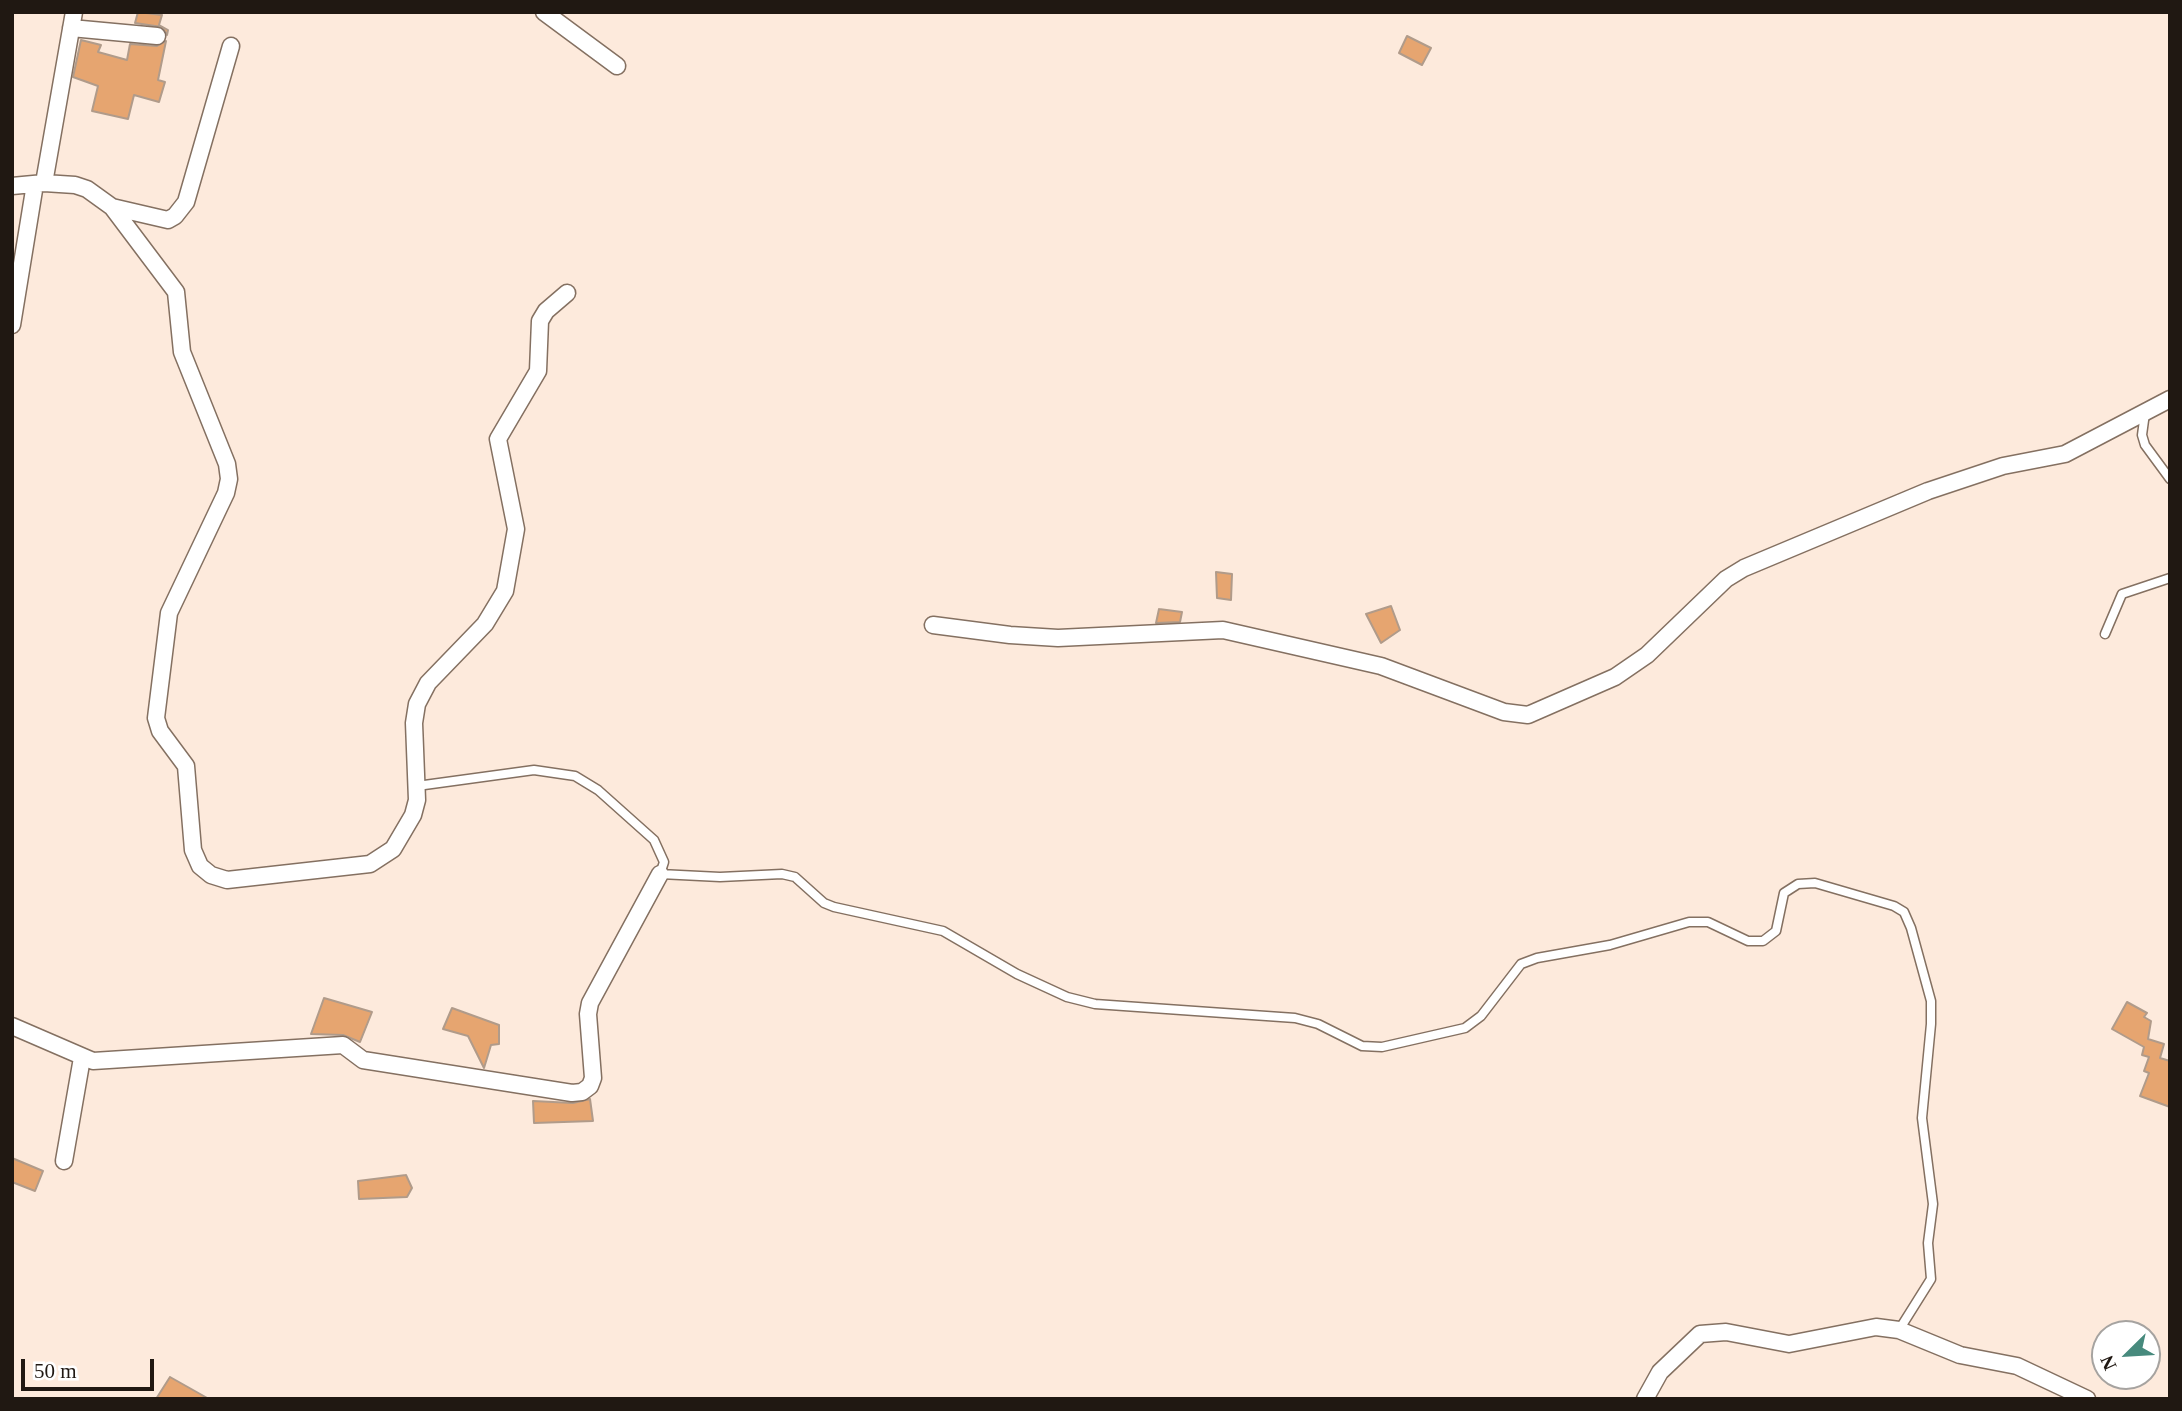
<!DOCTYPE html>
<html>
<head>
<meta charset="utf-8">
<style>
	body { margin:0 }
	#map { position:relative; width:2182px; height:1411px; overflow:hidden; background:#fdeadc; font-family:Georgia,serif }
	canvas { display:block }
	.frame { position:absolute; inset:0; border:14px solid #201812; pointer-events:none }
	.north { position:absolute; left:2091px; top:1320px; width:70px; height:70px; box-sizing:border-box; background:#fff; border:2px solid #a6a3a0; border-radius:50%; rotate:246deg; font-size:19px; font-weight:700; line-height:28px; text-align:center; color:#201812 }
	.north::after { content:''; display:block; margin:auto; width:24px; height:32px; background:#478a7d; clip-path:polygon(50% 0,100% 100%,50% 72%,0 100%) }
	.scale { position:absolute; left:21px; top:1359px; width:133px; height:32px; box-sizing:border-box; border:4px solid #201812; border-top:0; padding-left:9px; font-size:21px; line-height:24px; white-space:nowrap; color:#201812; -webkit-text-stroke:5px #fff; paint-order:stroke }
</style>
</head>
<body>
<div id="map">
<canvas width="2182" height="1411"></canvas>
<div class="frame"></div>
<div class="north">N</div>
<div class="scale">50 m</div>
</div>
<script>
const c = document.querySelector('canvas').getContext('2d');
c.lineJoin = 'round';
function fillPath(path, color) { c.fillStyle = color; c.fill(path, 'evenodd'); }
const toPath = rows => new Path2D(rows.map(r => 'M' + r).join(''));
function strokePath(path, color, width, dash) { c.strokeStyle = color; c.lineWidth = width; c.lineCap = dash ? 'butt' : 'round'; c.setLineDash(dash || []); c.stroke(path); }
const building = toPath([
	[138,12,162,15,159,25,168,30,167,35,162,27,135,23,138,12],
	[1407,36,1431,48,1422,65,1399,53,1407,36],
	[81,40,101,45,98,52,127,60,130,44,157,46,166,41,158,80,165,82,159,102,134,95,128,119,92,111,98,86,73,77,81,40],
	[1216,572,1232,574,1231,600,1217,598,1216,572],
	[1391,606,1400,630,1381,643,1366,614,1391,606],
	[1159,609,1182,612,1180,622,1156,623,1159,609],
	[324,998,372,1012,360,1042,343,1035,311,1034,324,998],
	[2127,1002,2147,1013,2144,1017,2151,1021,2148,1039,2164,1044,2160,1058,2170,1061,2170,1107,2140,1096,2149,1073,2144,1071,2149,1057,2142,1055,2144,1047,2112,1029,2127,1002],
	[452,1008,499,1025,499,1044,491,1045,484,1068,468,1036,443,1029,452,1008],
	[590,1099,593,1121,534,1123,533,1101,573,1103,590,1099],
	[12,1158,43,1171,35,1191,12,1182,12,1158],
	[406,1175,412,1188,407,1197,359,1199,358,1181,406,1175],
	[170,1377,209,1399,156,1399,170,1377]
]);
fillPath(building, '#e6a570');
strokePath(building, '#b09b8a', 2);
const lane = toPath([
	[2145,413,2142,435,2145,445,2170,479],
	[2105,634,2122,594,2170,578],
	[417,786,534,770,575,776,598,790,654,840,664,862,660,874,720,877,782,874,795,877,824,903,834,907,943,931,1017,974,1067,997,1095,1004,1295,1018,1318,1024,1362,1046,1382,1047,1465,1028,1481,1016,1521,964,1537,958,1610,945,1689,922,1708,922,1748,941,1763,941,1776,931,1784,893,1798,884,1815,883,1894,906,1904,912,1911,928,1931,1001,1931,1024,1922,1118,1933,1204,1928,1243,1931,1279,1899,1330]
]);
const street = toPath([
	[544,12,617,66],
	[71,28,157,36],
	[44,183,74,12],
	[12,186,44,183,75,185,87,189,112,207,176,292,182,352,227,464,229,479,226,493,169,613,156,718,160,731,186,766,193,850,200,866,211,875,227,880,370,864,393,849,413,815,417,800,414,723,417,704,428,683,485,624,505,591,516,529,498,439,538,371,540,321,546,311,567,293],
	[112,207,168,220,175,216,186,202,231,46],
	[12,325,35,184],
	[933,625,1010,635,1058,638,1223,630,1381,666,1504,712,1528,715,1615,677,1647,655,1726,579,1744,568,1928,491,2003,466,2065,454,2170,399],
	[12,1026,93,1061,343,1045,363,1060,572,1093,582,1092,590,1086,593,1078,588,1014,590,1003,660,874],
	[64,1161,82,1058],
	[1645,1399,1660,1372,1700,1334,1726,1332,1789,1344,1876,1327,1899,1330,1960,1355,2017,1366,2087,1399]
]);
strokePath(lane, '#847061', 11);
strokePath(street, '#847061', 19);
strokePath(lane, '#fff', 8);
strokePath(street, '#fff', 16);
</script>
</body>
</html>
